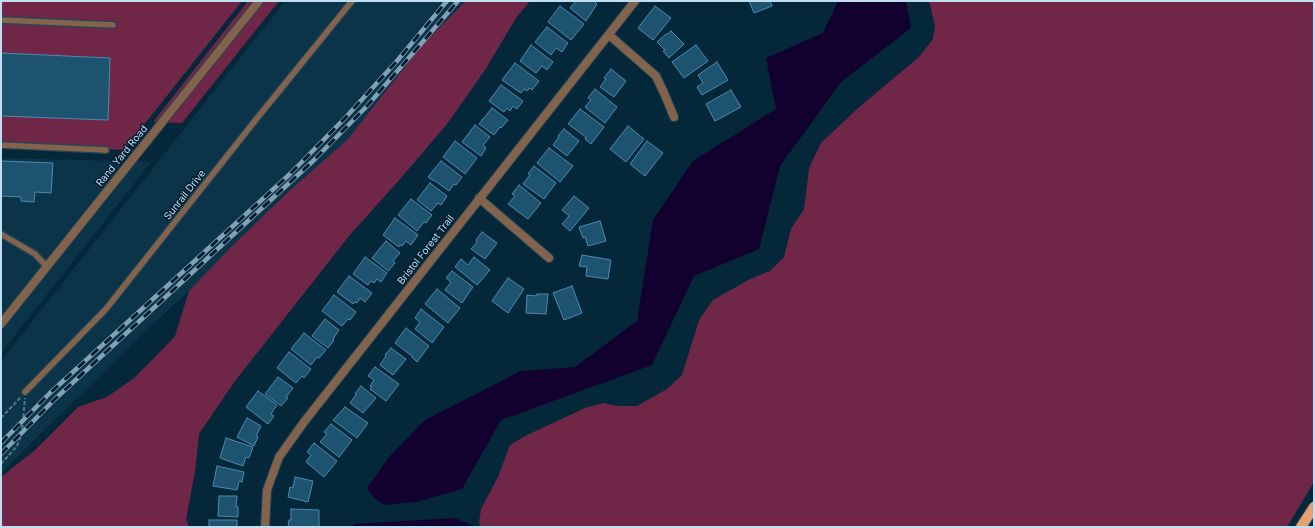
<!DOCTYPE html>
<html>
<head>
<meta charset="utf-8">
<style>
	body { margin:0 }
	#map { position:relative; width:1315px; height:528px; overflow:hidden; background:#04283a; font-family:Inter,sans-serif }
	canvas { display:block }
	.frame { position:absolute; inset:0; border:2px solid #bfdef2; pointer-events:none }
</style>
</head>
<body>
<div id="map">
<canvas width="1315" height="528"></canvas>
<div class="frame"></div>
</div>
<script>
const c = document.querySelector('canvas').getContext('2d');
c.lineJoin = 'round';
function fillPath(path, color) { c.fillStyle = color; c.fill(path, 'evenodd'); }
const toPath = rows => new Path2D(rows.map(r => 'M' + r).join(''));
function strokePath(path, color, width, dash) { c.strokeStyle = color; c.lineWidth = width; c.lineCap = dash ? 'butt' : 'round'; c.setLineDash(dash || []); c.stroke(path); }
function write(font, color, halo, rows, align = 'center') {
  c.font = font + ' Inter,sans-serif'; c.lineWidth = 3; c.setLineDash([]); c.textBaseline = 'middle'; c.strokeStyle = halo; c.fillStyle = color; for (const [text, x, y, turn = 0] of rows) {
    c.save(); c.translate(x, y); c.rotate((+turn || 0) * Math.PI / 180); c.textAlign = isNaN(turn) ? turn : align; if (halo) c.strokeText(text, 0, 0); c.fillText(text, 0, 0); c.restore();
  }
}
fillPath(toPath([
	[285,1,466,1,422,45,348,139,287,193,228,250,189,291,142,334,1,473,1,361],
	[1,158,151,162,1,353]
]), '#0b3449');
fillPath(toPath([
	[1,1,242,1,124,150,1,144],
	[248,1,279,1,182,123,153,122],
	[466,1,530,1,516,18,485,70,447,124,401,178,349,236,235,381,199,434,195,472,186,519,189,527,1,527,1,477,34,451,78,407,107,397,134,378,159,353,175,336,189,291,228,250,287,193,348,139,422,45],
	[929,1,1314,1,1314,482,1287,527,481,527,479,523,481,509,498,477,510,445,527,435,585,408,603,403,617,406,637,406,667,389,682,375,699,320,713,300,750,279,770,271,784,257,791,229,804,209,809,168,821,143,857,109,920,56,933,39,935,26]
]), '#702747');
fillPath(toPath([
	[838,1,906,1,911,28,841,82,780,166,759,249,694,276,652,365,501,420,462,489,416,502,384,505,374,498,367,488,390,456,425,420,521,371,575,367,637,321,653,220,693,161,776,109,766,58,823,33],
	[455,518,474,526,474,527,353,527,353,524]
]), '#12002f');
const building = toPath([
	[576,1,594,1,597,4,586,21,570,8,576,1],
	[749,1,770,1,772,6,754,13,749,1],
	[560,6,584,24,571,40,548,22,560,6],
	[655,6,671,18,653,40,638,28,655,6],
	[547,27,568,43,562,52,556,48,551,55,535,42,547,27],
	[671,31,684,44,669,58,663,51,665,50,657,42,666,34,668,34,671,31],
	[531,45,553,62,547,70,542,66,536,73,520,61,531,45],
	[696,45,708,61,684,78,672,62,696,45],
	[1,53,110,58,108,120,1,116,1,53],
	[717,62,728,80,702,95,697,87,703,83,698,75,717,62],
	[515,63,539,81,532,90,530,88,527,91,524,89,521,93,502,80,515,63],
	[611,69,626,81,614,97,600,87,606,79,604,78,611,69],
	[501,85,523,101,517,109,513,106,510,111,507,108,504,112,489,101,501,85],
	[595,89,617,107,605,123,585,107,591,100,588,98,595,89],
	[731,90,741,107,715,121,706,104,731,90],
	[492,108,508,120,501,128,500,127,494,135,479,124,492,108],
	[580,109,604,127,591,144,585,139,586,137,568,124,580,109],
	[475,125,490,137,483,145,486,148,481,156,462,142,475,125],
	[628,126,644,139,626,162,610,149,628,126],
	[564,129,579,141,567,156,553,145,559,137,558,136,564,129],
	[455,141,477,158,465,174,443,157,455,141],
	[647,141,663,153,645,176,630,164,647,141],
	[549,148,573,166,560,182,537,163,549,148],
	[1,161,53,163,51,193,35,192,34,202,21,201,21,197,1,196,1,161],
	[441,161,462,177,456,185,454,184,449,191,434,180,434,181,428,177,441,161],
	[534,166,556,183,544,199,523,184,530,175,528,174,534,166],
	[430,183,447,196,441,205,438,203,431,211,417,200,430,183],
	[519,185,541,203,528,219,508,204,515,196,512,194,519,185],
	[574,196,589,208,570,231,562,224,569,216,562,210,574,196],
	[411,199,432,215,426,223,424,222,417,231,398,215,411,199],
	[395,218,418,235,411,245,406,241,402,246,400,245,399,247,383,235,395,218],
	[600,221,606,241,588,246,585,237,583,238,579,227,600,221],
	[482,232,497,243,485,259,471,249,477,242,476,240,482,232],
	[386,241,400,253,393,261,395,263,388,271,372,258,386,241],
	[582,255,611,260,608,279,586,276,587,267,579,266,582,255],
	[365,257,387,273,381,282,377,279,374,283,371,281,368,285,353,274,365,257],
	[474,257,490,270,477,285,455,267,461,259,468,265,474,257],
	[452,271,473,287,462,303,445,290,451,282,446,278,452,271],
	[349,276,372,293,365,302,360,298,357,303,355,302,353,304,337,292,349,276],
	[508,278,524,289,508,313,492,301,508,278],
	[572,286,582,313,564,320,553,293,572,286],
	[437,289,460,308,448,323,425,304,437,289],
	[537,294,548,294,546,314,526,313,527,295,537,296,537,294],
	[334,295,356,312,350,320,348,319,342,326,322,311,334,295],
	[421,309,444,327,432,343,415,329,420,322,415,318,421,309],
	[325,319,339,330,333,339,334,340,328,348,312,336,325,319],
	[406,328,429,346,417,362,412,357,412,356,395,343,406,328],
	[304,333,326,350,319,358,317,357,311,365,291,349,304,333],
	[391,348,406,359,393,375,380,365,386,356,385,355,391,348],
	[289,352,311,369,304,378,302,376,296,383,277,368,289,352],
	[375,367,399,384,386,401,370,389,372,387,370,386,374,380,368,376,375,367],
	[278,377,293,388,286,397,288,398,281,406,265,394,278,377],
	[361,386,376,398,363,413,350,403,356,395,355,394,361,386],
	[258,391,277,405,271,414,274,416,268,424,246,407,258,391],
	[345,407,368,423,357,438,333,420,345,407],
	[247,418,261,426,256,436,258,437,254,446,237,437,247,418],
	[331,424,352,440,339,457,320,442,327,434,324,432,331,424],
	[226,438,253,447,249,458,246,457,243,466,220,458,226,438],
	[314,443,337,461,324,477,306,462,311,455,307,452,314,443],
	[217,466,244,472,242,482,239,481,237,490,213,486,217,466],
	[295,477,313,481,308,502,288,497,290,487,293,488,295,477],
	[219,496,237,496,236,507,238,507,238,517,218,516,219,496],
	[291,509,319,510,319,527,288,527,289,520,291,520,291,509],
	[209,520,237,520,237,527,209,527,209,520]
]);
fillPath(building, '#1e536f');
strokePath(building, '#4b8bb0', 1);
const lane = toPath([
	[1,20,113,25],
	[1,145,106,150],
	[1,234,35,254,47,267],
	[25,392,106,309,254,122,352,1]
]);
const street = toPath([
	[609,35,656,76,664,93,674,117],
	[479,198,549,258],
	[1,324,259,1],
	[265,527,267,490,279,457,304,422,635,1]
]);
const primary = toPath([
	[1301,527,1314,507]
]);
strokePath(lane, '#224557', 8);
strokePath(street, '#224557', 10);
strokePath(primary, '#224557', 12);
strokePath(toPath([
	[1,418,21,397],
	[1,464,17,446,22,432,25,398]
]), '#56778a', 2, [4, 2]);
strokePath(lane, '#84634c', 5.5);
strokePath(street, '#84634c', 8);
strokePath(primary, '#e5a171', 10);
const rail = toPath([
	[1,443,50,393,290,174,347,116,397,61,447,1],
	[1,454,55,399,313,161,368,105,458,1]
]);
strokePath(rail, '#81a1b5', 4.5);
strokePath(rail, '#001e2f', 3, [9]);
write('10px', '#bfdef2', '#001e2f', [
	["Rand Yard Road",122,156,-51],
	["Sunrail Drive",185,195,-52],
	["Bristol Forest Trail",426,250,-52]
]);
</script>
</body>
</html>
